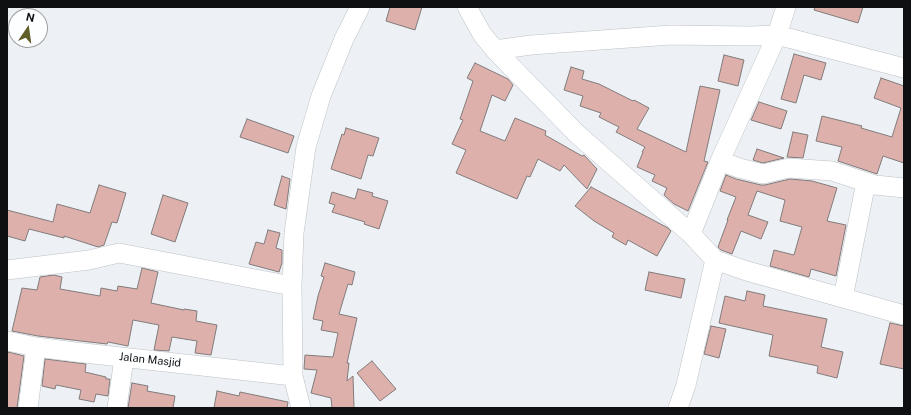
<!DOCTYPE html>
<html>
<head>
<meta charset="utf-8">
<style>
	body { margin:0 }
	#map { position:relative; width:911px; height:415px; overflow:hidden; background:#edf1f5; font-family:"Public Sans",sans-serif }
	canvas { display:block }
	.frame { position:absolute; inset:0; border:8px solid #0f1012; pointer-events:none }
	.north { position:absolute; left:8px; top:8px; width:40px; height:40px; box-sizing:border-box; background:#fdfeff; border:1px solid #9e9fa0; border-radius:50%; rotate:13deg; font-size:11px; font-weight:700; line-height:16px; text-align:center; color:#0f1012 }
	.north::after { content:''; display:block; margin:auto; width:14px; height:18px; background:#605d29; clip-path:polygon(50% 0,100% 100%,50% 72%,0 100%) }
</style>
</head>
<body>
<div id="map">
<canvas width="911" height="415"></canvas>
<div class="frame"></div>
<div class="north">N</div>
</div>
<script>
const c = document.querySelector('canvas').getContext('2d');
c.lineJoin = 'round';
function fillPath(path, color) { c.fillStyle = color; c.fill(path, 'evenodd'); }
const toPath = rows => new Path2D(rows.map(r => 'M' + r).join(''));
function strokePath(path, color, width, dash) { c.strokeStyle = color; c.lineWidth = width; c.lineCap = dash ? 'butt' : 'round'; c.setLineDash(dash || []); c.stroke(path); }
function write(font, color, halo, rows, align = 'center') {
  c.font = font + ' "Public Sans",sans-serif'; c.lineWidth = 4; c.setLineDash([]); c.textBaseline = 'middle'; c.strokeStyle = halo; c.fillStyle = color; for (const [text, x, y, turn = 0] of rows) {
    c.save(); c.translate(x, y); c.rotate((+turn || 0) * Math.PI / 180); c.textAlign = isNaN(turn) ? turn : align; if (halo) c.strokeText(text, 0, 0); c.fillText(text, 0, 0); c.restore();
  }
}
const building = toPath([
	[390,7,422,7,415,30,386,21,390,7],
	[815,7,863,7,858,23,814,10,815,7],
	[794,54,826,63,821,80,804,75,796,103,781,99,794,54],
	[724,55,744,60,738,86,718,81,724,55],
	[475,63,508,79,513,85,505,101,492,95,480,131,505,141,515,118,546,131,545,135,582,156,584,155,597,169,587,189,564,165,560,171,538,159,530,177,527,176,517,199,456,173,466,150,452,144,463,120,460,119,473,81,467,78,475,63],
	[571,67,584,71,582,79,599,84,633,101,634,100,649,108,637,129,686,152,700,86,720,90,704,161,708,162,688,211,674,204,664,195,667,188,652,181,655,175,637,167,643,152,642,152,645,147,616,132,619,127,599,117,601,113,580,106,583,96,564,90,571,67],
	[881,78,904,86,904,163,883,156,877,174,838,161,842,147,816,141,822,116,862,126,861,128,892,137,901,108,874,98,881,78],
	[759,102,787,111,781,129,751,120,759,102],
	[247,119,294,136,288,153,240,137,247,119],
	[346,128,379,138,373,156,368,155,361,179,331,169,342,134,344,135,346,128],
	[793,132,808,135,803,158,787,157,793,132],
	[757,149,784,158,763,163,753,160,757,149],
	[726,175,736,179,761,185,765,185,790,179,812,181,837,188,827,221,846,225,836,276,811,269,809,277,770,266,774,250,794,255,802,227,780,221,785,200,757,191,748,215,768,222,761,239,741,231,732,254,721,250,718,247,728,220,727,220,736,197,720,191,726,175],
	[282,176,290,179,286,209,274,205,282,176],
	[99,185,126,193,117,223,112,222,104,245,98,247,64,236,64,238,29,229,25,241,7,236,7,210,53,222,57,204,90,213,99,185],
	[591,187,668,228,671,231,657,256,628,240,626,245,612,237,614,233,594,221,575,206,591,187],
	[358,189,373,193,372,196,388,201,379,229,364,224,365,222,332,212,335,205,329,203,332,192,355,199,358,189],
	[163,195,188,203,175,242,151,234,163,195],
	[268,230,280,233,276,248,282,250,282,263,279,272,249,264,256,242,264,244,268,230],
	[325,263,355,272,352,285,348,284,339,314,357,318,347,363,349,363,347,381,353,376,354,408,332,408,331,398,311,393,317,370,304,369,305,355,333,357,338,333,321,330,323,321,313,319,318,296,324,277,321,276,325,263],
	[142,268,158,272,151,303,184,310,184,309,197,311,196,321,217,325,211,355,195,353,197,341,172,337,169,351,154,350,159,325,133,320,128,346,108,342,107,344,38,336,12,331,22,288,37,290,40,277,54,275,62,277,60,289,100,296,101,288,117,291,118,286,137,289,142,268],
	[649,272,685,279,681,298,645,290,649,272],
	[747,291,765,295,763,306,827,319,821,347,843,352,837,378,817,373,818,366,769,356,773,335,719,323,725,296,745,301,747,291],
	[890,323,904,326,904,369,880,364,890,323],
	[711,326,726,329,719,358,704,354,711,326],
	[8,352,24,356,17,408,7,408,7,357,8,352],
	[45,359,86,364,85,372,106,377,106,379,110,379,108,396,96,394,94,402,79,399,81,390,56,385,55,389,42,386,45,359],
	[372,361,396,389,380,401,357,373,372,361],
	[132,383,148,386,147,391,175,396,173,408,128,408,132,383],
	[217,391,239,396,240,392,288,402,287,408,214,408,217,391]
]);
fillPath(building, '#ddb0ac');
strokePath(building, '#817b7b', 1);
const street = toPath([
	[467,7,482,34,495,50,577,134,691,234,715,260,747,271,904,315],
	[495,50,531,45,671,35,751,36,777,35,786,7],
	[720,161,739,168,763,174,789,168,832,171,875,185,904,188],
	[691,234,720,161,777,35,904,68],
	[7,270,89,260,119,253,292,286],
	[843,298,866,182],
	[7,341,36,347,75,352,293,376],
	[28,408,36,347],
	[117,408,124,358],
	[301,408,293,376,292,286,294,233,306,147,321,96,344,39,360,7],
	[678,408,686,385,715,260]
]);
strokePath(street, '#bdc1c5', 20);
strokePath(street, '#fff', 19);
write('11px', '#0f1012', '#fdfeff', [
	["Jalan Masjid",150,360,6]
]);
</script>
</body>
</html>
